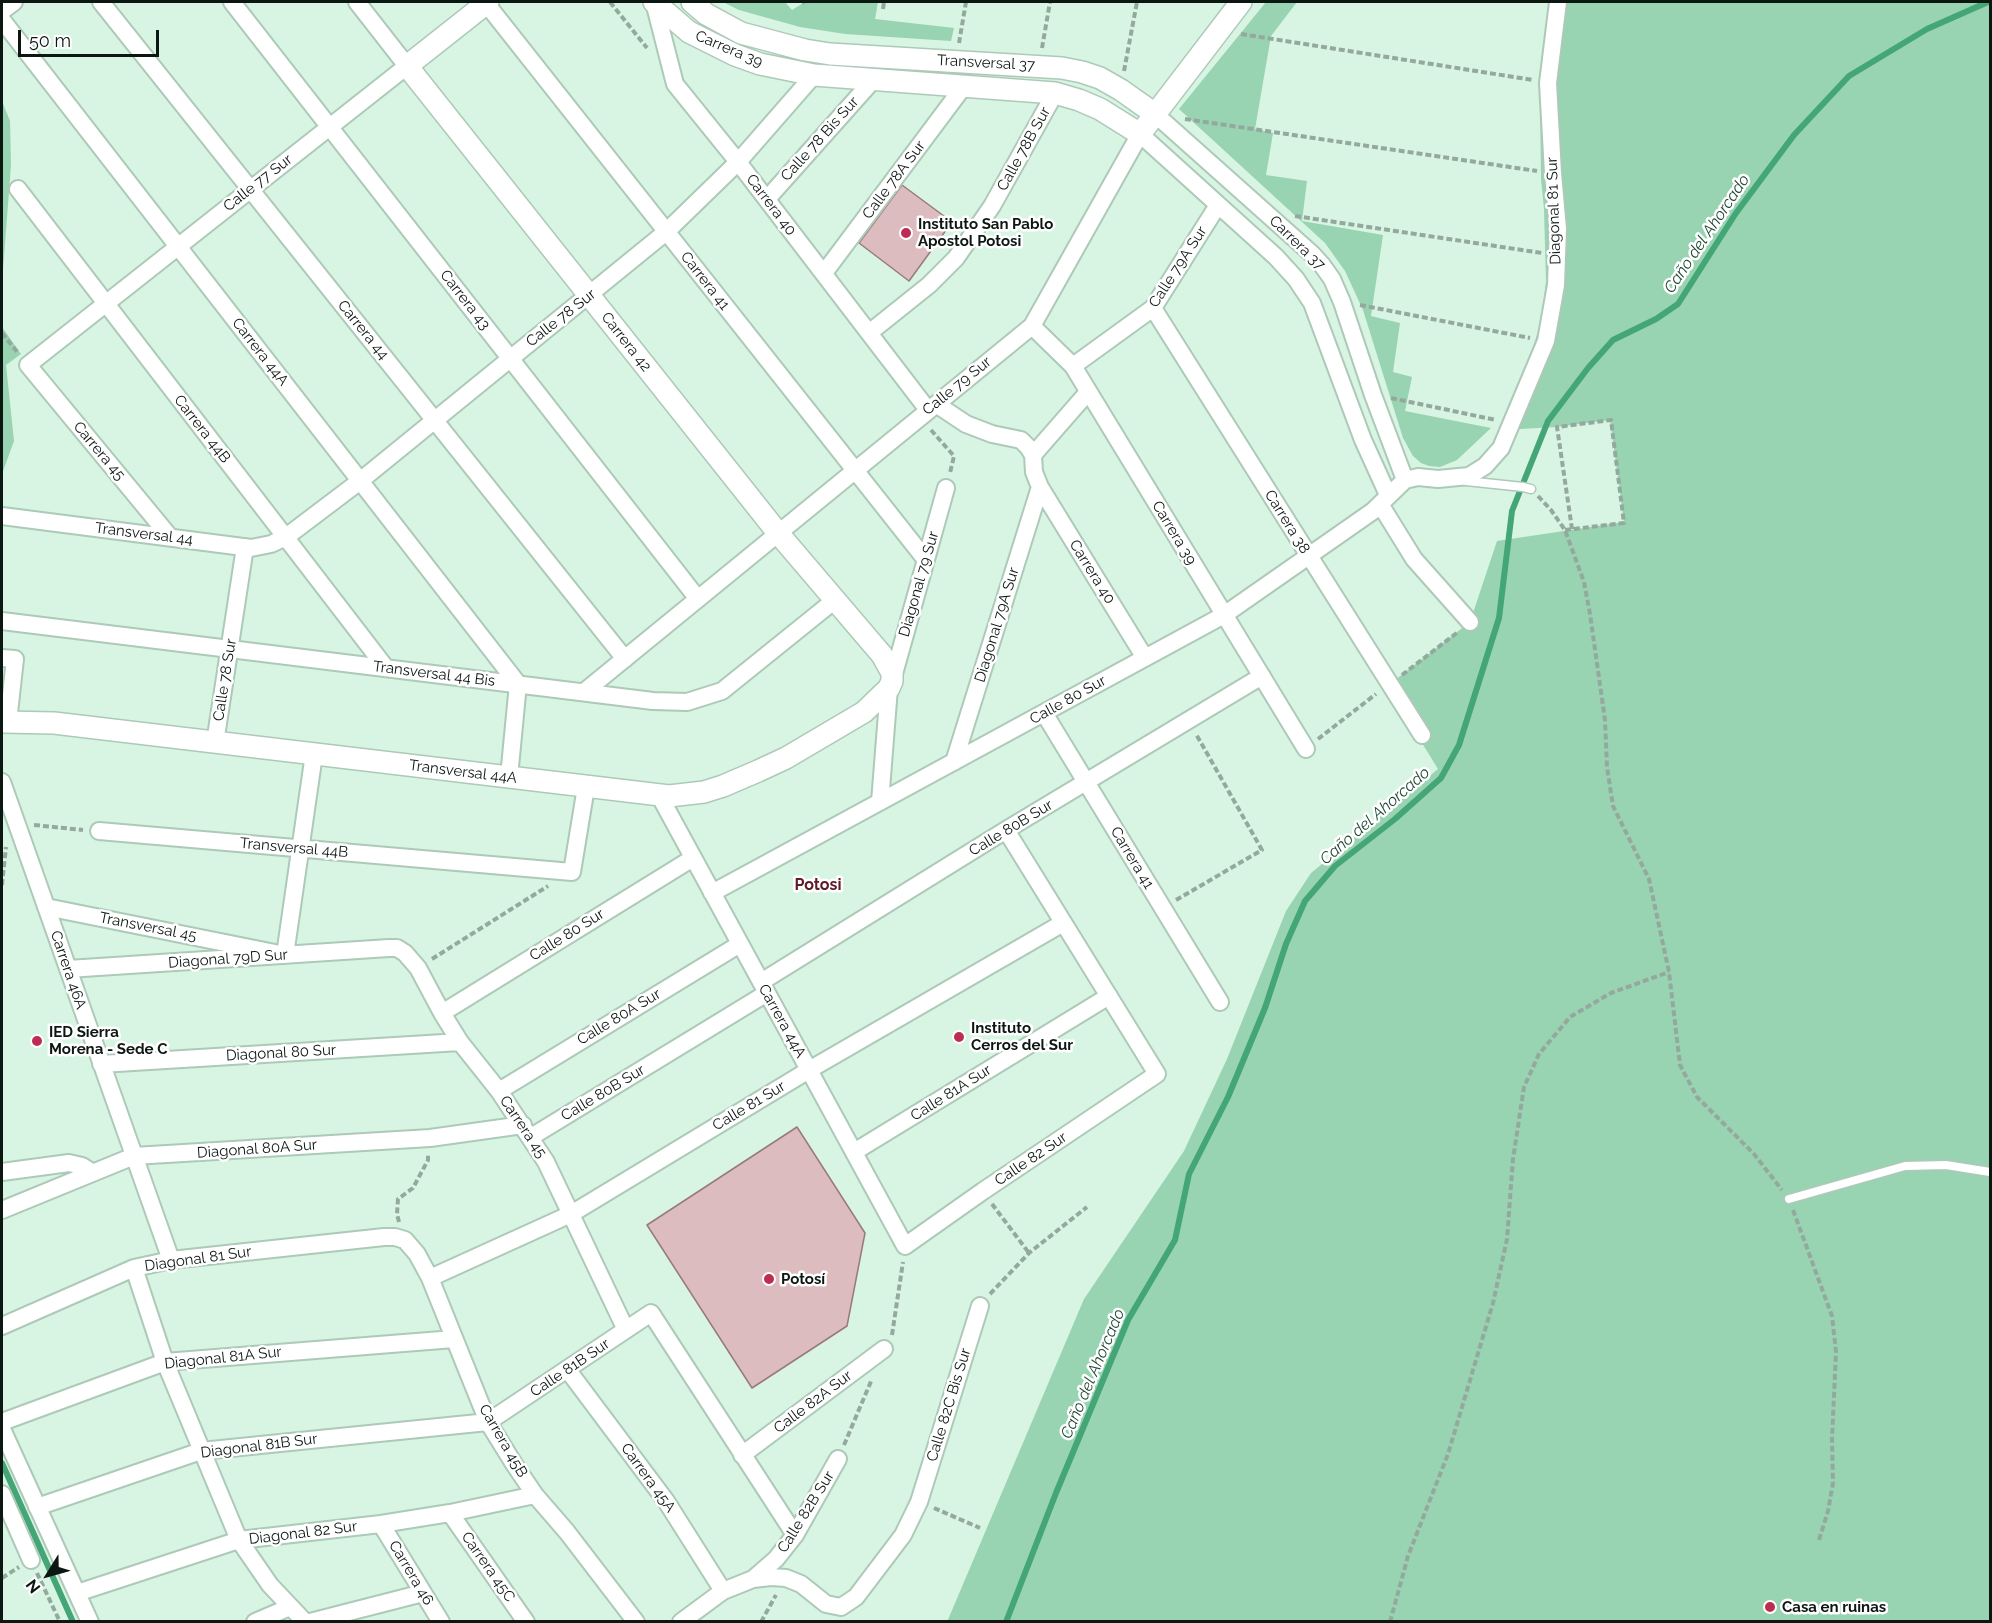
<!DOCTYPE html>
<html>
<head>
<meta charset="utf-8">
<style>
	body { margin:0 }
	#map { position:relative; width:1992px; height:1623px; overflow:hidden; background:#d8f4e3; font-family:Raleway,sans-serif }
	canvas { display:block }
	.frame { position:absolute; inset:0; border:3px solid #0d1712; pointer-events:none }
	.north { position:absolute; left:18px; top:1545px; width:60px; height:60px; -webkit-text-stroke:4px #fff; paint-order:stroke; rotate:233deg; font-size:16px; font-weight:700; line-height:24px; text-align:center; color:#0d1712 }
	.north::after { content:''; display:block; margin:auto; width:21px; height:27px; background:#0d1712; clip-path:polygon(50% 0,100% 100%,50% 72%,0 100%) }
	.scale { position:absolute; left:18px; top:30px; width:141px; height:27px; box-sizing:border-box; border:3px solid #0d1712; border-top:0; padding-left:8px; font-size:18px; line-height:21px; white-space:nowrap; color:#0d1712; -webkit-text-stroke:4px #fff; paint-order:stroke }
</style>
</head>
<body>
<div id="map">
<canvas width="1992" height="1623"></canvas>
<div class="frame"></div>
<div class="north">N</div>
<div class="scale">50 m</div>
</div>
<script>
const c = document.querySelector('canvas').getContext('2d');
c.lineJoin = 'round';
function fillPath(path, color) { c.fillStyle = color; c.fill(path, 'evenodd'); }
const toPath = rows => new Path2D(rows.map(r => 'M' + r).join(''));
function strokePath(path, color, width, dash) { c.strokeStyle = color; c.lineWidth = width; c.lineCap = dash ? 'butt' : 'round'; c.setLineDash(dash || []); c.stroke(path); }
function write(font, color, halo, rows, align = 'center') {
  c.font = font + ' Raleway,sans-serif'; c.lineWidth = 5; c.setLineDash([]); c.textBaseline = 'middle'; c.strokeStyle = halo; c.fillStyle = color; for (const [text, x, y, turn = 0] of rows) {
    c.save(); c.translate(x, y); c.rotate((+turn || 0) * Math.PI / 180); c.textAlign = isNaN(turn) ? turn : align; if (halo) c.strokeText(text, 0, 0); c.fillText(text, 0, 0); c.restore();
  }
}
fillPath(toPath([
	[723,2,785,2,792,10,805,2,878,2,875,19,954,28,951,41,845,34,800,27,739,10],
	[1266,2,1297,2,1271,36,1255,129,1273,133,1266,175,1307,181,1302,221,1383,235,1371,316,1400,323,1393,372,1412,377,1405,411,1491,428,1457,460,1440,467,1429,466,1421,463,1413,456,1403,438,1363,310,1345,271,1325,243,1179,109],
	[1551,2,1990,2,1990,1621,947,1622,1084,1299,1184,1151,1227,1059,1286,911,1311,873,1438,769,1422,743,1431,733,1395,680,1470,622,1497,541,1624,522,1610,420,1557,427,1501,430,1532,351,1541,321,1546,282,1544,209,1541,179,1540,95],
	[2,101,10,121,11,165,2,283],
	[2,327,21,354,6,365,14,441,2,474]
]), '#98d3b2');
strokePath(toPath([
	[2,1463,73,1622],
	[1006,1622,1056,1493,1128,1320,1175,1240,1189,1174,1228,1097,1265,1008,1286,944,1305,901,1335,866,1395,819,1441,778,1459,745,1499,618,1512,511,1548,421,1588,368,1613,340,1656,319,1678,304,1736,213,1794,135,1849,76,1927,29,1988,2]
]), '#44a576', 6);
const building = toPath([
	[902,185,952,222,909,281,859,243,902,185],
	[797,1127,865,1233,847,1326,752,1388,647,1225,797,1127]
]);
fillPath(building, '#ddbcbf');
strokePath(building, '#987a7d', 1.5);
const service = toPath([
	[1466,481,1523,487,1531,489],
	[1789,1199,1905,1166,1946,1165,1990,1172]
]);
const minor = toPath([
	[101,2,625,659],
	[232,2,698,599],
	[485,2,926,560],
	[654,2,675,84,738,162,928,410],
	[2,11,14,2],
	[2,20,518,684,509,777],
	[1155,114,1312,254,1322,265,1332,279,1342,302,1373,395,1405,480],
	[18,189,386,668],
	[767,199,874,79],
	[824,273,964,86],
	[1153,308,1422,735],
	[1032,326,1073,366,1306,749],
	[869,333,929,285,956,258,992,206,1055,93],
	[1073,366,1153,308,1218,205],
	[936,404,966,424,992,434,1021,440,1028,447,1033,455,1034,472,1040,487,1145,658],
	[1033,455,1088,392],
	[1380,504,1414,559,1470,622],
	[2,516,251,548,271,544,286,537,360,481,666,232,738,162,814,75],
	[170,537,28,365,407,66,357,2],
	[2,621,653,701,687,702,722,691,835,600],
	[2,658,15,659,8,722],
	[892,681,946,488],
	[584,692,1032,326,1140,134,1276,257,1296,279,1312,303,1363,440,1388,495],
	[1044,713,1220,1002],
	[215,743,245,547],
	[954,762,1040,487],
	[2,782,171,1260],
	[659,795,905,1246,983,1191,1157,1074,1006,830],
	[880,802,889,688],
	[99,831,572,872,586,787],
	[712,893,1224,615,1373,511,1405,480,1418,477,1438,479,1469,476,1485,466,1501,448,1546,341,1556,285,1558,229,1553,173,1548,83,1558,2],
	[46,907,285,955,314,754],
	[68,969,389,948,397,948,405,953,418,968,442,1013,460,1042,499,1091,546,1162,626,1330],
	[761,982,1006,830,1262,676],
	[442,1013,693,858],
	[101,1064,460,1042],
	[499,1091,740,944],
	[531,1137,767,993],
	[854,1152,1109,996],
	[2,1172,69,1163,82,1166,93,1173],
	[2,1210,134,1156,430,1138,523,1125],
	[134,1268,165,1362,239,1540,270,1585,305,1622],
	[430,1278,571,1214,809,1070,1063,923],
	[2,1326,134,1268,171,1260,384,1237,395,1237,405,1240,417,1254,430,1278,488,1422,514,1464,535,1495,567,1532,636,1622],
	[567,1369,666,1501,723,1591],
	[2,1422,165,1362,454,1339],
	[2,1429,90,1622],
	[742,1455,884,1349],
	[2,1494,31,1560],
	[37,1507,201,1451,488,1422,651,1313,795,1535],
	[450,1513,526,1622],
	[381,1524,441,1622],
	[753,1579,771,1577,786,1578,801,1584,826,1604,841,1607,856,1597,903,1535,919,1502,980,1306],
	[77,1593,239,1540,381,1524,450,1513,535,1495],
	[255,1622,290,1607],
	[310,1622,423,1593],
	[681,1622,723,1591,753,1579,776,1559,795,1535,838,1459]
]);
const tertiary = toPath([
	[654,2,689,32,735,55,760,64,814,75,1055,93,1079,100,1100,109,1140,134,1241,2],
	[692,2,706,14,741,33,805,50,830,54,1062,68,1082,72,1100,78,1121,90,1155,114],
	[2,722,54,723,669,796,704,792,723,786,758,771,786,758,864,712,889,688,892,681,892,673,882,655,778,533,407,66,488,2]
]);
strokePath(service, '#adc9b8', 11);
strokePath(minor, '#adc9b8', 20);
strokePath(tertiary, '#adc9b8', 24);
strokePath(toPath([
	[610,2,647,48],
	[802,3,804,2],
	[883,9,884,2],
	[1241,34,1533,80],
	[959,43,966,2],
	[1042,48,1050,2],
	[1124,71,1137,2],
	[1185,119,1537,171],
	[1295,216,1542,253],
	[1360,305,1530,338],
	[2,333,18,353],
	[1391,398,1496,420],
	[931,430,954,456,950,473],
	[1538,496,1551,510,1565,530,1584,582,1590,614,1605,720,1607,767,1613,806,1649,879,1669,972,1680,1065,1697,1097,1754,1154,1782,1190],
	[1565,530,1624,523,1611,420,1557,427,1572,529],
	[1402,675,1458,632],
	[1318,739,1376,694],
	[34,825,83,830],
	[2,885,6,847],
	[1176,900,1262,850,1196,734],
	[432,959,548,886],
	[992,1204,1029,1253],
	[1793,1210,1832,1316,1836,1352,1832,1439,1833,1483,1828,1511,1819,1540],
	[399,1222,397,1214,398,1199,413,1188,428,1160,428,1155],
	[990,1294,1029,1253,1087,1207],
	[892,1335,903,1262],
	[844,1445,872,1379],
	[934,1508,980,1528],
	[37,1573,60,1622],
	[2,1578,19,1567],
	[761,1622,776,1595],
	[1390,1622,1408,1556,1448,1454,1493,1303,1507,1239,1513,1159,1524,1087,1539,1054,1570,1017,1611,993,1669,972]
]), '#94a99d', 4, [6, 3]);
strokePath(service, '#fff', 8);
strokePath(minor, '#fff', 16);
strokePath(tertiary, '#fff', 21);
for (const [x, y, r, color] of [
	[906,233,6,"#bd2d51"],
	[959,1037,6,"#bd2d51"],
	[37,1041,6,"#bd2d51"],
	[769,1279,6,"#bd2d51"],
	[1770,1607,6,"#bd2d51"]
]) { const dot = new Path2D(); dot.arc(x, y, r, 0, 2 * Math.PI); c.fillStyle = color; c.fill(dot); strokePath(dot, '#fff', 2); }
write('15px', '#0d1712', '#fff', [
	["Carrera 39",729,49,23],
	["Transversal 37",986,63,3],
	["Calle 78 Bis Sur",820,139,-48],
	["Calle 78B Sur",1024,149,-61],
	["Calle 78A Sur",894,180,-53],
	["Calle 77 Sur",258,183,-38],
	["Carrera 40",771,205,53],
	["Diagonal 81 Sur",1554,211,-92],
	["Carrera 37",1297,243,44],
	["Calle 79A Sur",1178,267,-57],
	["Carrera 41",705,281,52],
	["Carrera 43",465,300,52],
	["Calle 78 Sur",561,318,-38],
	["Carrera 44",363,330,51],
	["Carrera 42",626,342,52],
	["Carrera 44A",260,352,52],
	["Calle 79 Sur",957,386,-39],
	["Carrera 44B",202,429,52],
	["Carrera 45",99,451,50],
	["Carrera 38",1287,522,58],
	["Carrera 39",1174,533,59],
	["Transversal 44",144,534,7],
	["Carrera 40",1092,572,58],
	["Diagonal 79 Sur",919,584,-74],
	["Diagonal 79A Sur",997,625,-73],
	["Transversal 44 Bis",434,674,7],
	["Calle 78 Sur",225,680,-81],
	["Calle 80 Sur",1068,700,-29],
	["Transversal 44A",463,772,7],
	["Calle 80B Sur",1011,828,-31],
	["Transversal 44B",294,848,5],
	["Carrera 41",1132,858,59],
	["Transversal 45",148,927,11],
	["Calle 80 Sur",567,935,-32],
	["Diagonal 79D Sur",228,959,-4],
	["Carrera 46A",68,970,71],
	["Calle 80A Sur",619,1017,-31],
	["Carrera 44A",782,1021,61],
	["Diagonal 80 Sur",281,1053,-3],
	["Calle 80B Sur",603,1093,-31],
	["Calle 81A Sur",951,1093,-32],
	["Calle 81 Sur",749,1106,-31],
	["Carrera 45",523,1127,56],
	["Diagonal 80A Sur",257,1149,-4],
	["Calle 82 Sur",1031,1159,-34],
	["Diagonal 81 Sur",198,1259,-8],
	["Diagonal 81A Sur",223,1358,-6],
	["Calle 81B Sur",570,1368,-34],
	["Calle 82A Sur",813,1402,-37],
	["Calle 82C Bis Sur",949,1405,-73],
	["Carrera 45B",503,1441,60],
	["Diagonal 81B Sur",259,1446,-7],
	["Carrera 45A",648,1478,54],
	["Calle 82B Sur",806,1512,-58],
	["Diagonal 82 Sur",303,1533,-7],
	["Carrera 45C",488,1567,55],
	["Carrera 46",411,1573,59]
]);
write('bold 15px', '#0d1712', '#fff', [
	["Instituto San Pablo",918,224],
	["Apostol Potosi",918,241],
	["Instituto",971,1028],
	["Cerros del Sur",971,1045],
	["IED Sierra",49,1032],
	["Morena - Sede C",49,1049],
	["Potosí",781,1279],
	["Casa en ruinas",1782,1607]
], 'left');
write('italic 16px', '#1e4732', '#fff', [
	["Caño del Ahorcado",1707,234,-56],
	["Caño del Ahorcado",1375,816,-41],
	["Caño del Ahorcado",1093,1374,-67]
]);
write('bold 16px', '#601b2a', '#fff', [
	["Potosi",818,885]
]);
</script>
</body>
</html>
